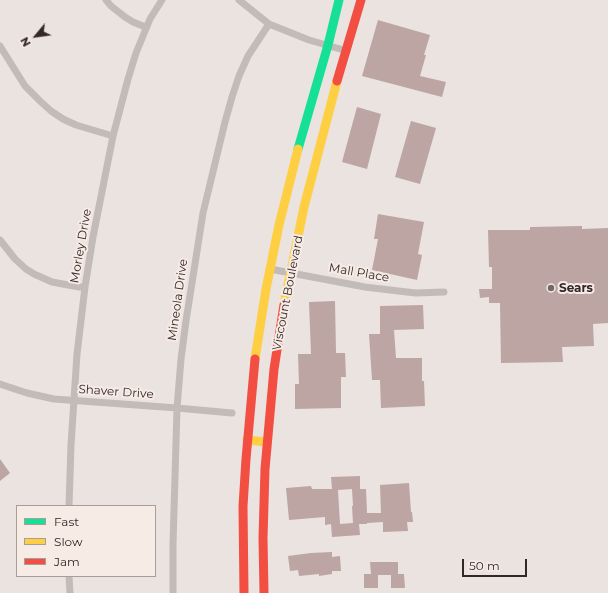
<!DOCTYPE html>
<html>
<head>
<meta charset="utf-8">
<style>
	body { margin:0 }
	#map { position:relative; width:608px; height:593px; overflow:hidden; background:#eae3e0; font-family:Montserrat,sans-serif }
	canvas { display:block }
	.legend { position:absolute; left:16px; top:505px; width:140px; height:72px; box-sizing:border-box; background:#f7ebe6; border:1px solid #a99d9a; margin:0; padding:5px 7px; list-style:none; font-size:12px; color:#332827 }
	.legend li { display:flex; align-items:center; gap:8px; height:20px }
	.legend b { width:20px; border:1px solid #a99d9a }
	.north { position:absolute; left:16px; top:16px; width:40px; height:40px; -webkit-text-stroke:3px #f7ebe6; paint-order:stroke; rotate:241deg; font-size:11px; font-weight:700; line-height:16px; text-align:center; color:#332827 }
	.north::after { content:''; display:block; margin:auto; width:14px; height:18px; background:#332827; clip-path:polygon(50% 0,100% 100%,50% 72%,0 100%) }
	.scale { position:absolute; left:462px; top:559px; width:65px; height:18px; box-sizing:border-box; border:2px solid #332827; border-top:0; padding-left:5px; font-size:12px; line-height:14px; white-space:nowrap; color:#332827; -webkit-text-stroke:3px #f7ebe6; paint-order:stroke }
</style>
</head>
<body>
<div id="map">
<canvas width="608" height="593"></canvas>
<ul class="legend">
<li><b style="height:5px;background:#16e098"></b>Fast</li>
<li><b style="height:5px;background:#ffcf43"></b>Slow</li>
<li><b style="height:5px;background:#f24e42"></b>Jam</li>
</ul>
<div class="north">N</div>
<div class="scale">50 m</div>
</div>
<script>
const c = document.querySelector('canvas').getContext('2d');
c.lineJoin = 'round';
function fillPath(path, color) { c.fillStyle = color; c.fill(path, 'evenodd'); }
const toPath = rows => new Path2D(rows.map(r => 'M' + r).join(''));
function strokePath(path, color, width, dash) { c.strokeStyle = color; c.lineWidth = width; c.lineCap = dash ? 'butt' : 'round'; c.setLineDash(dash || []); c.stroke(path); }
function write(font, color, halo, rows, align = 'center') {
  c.font = font + ' Montserrat,sans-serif'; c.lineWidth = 4; c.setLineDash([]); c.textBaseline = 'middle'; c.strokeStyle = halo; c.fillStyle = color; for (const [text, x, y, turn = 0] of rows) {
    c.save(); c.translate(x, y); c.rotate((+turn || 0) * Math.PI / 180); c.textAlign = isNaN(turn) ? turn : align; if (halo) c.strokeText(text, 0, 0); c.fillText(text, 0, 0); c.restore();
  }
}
fillPath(toPath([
	[378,20,430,35,424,55,426,55,420,76,446,82,442,97,362,76],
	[357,107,381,114,367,169,342,162],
	[411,121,436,128,420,184,395,177],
	[378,214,424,222,418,254,422,255,417,280,372,270,378,239,374,239],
	[582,226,582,229,608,228,608,323,593,324,594,346,562,347,563,362,501,363,500,303,489,303,489,297,480,298,479,289,492,289,492,267,489,267,488,230,530,230,530,227],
	[335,301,336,353,345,353,346,377,341,377,341,408,295,409,295,384,299,384,298,354,311,354,309,302],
	[423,305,424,329,394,330,396,358,422,358,422,381,424,381,425,406,381,408,380,380,372,380,369,334,380,334,380,306],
	[0,459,10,473,0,481],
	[360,476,360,489,366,489,367,513,381,513,380,485,409,483,411,512,412,512,413,522,407,522,408,531,383,532,383,522,367,523,367,524,359,524,360,535,332,537,331,524,325,525,325,517,289,520,286,488,311,486,312,489,332,489,331,477],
	[352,489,353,506,352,506,353,523,340,524,338,490],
	[332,552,332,557,340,556,341,571,332,571,332,574,319,576,319,574,299,576,298,570,290,571,288,556,311,553],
	[370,562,398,562,398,574,404,574,405,588,391,588,391,575,378,575,378,588,364,588,364,574,371,574]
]), '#bca5a3');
strokePath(toPath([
	[106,0,111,6,125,17,133,22,143,26,147,27],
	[239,0,269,24,309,40,347,51],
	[0,46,25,86,40,101,51,111,63,119,76,125,113,136],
	[0,240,15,259,26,269,34,274,52,282,79,287,85,287],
	[270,269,365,287,398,291,416,293,444,292],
	[0,384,27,393,54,399,177,408,232,413],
	[69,506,71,445,77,354,85,287,93,237,113,136,128,79,136,53,150,19,162,0],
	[69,576,70,593],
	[173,593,173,545,177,408,181,359,186,321,203,213,225,122,232,97,239,76,248,56,269,24]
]), '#c3bbb8', 7);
strokePath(toPath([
	[298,149,328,45,339,0]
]), '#16e098', 9);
strokePath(toPath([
	[284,305,304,207,337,81],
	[255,359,266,289,279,225,298,149],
	[247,440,267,442]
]), '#ffcf43', 9);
strokePath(toPath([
	[337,81,361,0],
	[244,593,243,506,246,459,255,359],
	[264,593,263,538,265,469,274,369,284,305]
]), '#f24e42', 9);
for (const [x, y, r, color] of [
	[551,288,4,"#736968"]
]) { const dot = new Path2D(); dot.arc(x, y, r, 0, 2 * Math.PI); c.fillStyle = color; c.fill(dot); strokePath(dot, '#f7ebe6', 1.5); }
write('12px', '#332827', '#f7ebe6', [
	["Morley Drive",81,246,-80],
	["Mall Place",359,273,10],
	["Viscount Boulevard",288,293,-79],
	["Mineola Drive",178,300,-82],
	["Shaver Drive",116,392,4]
]);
write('bold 12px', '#332827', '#f7ebe6', [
	["Sears",559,288]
], 'left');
</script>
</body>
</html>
